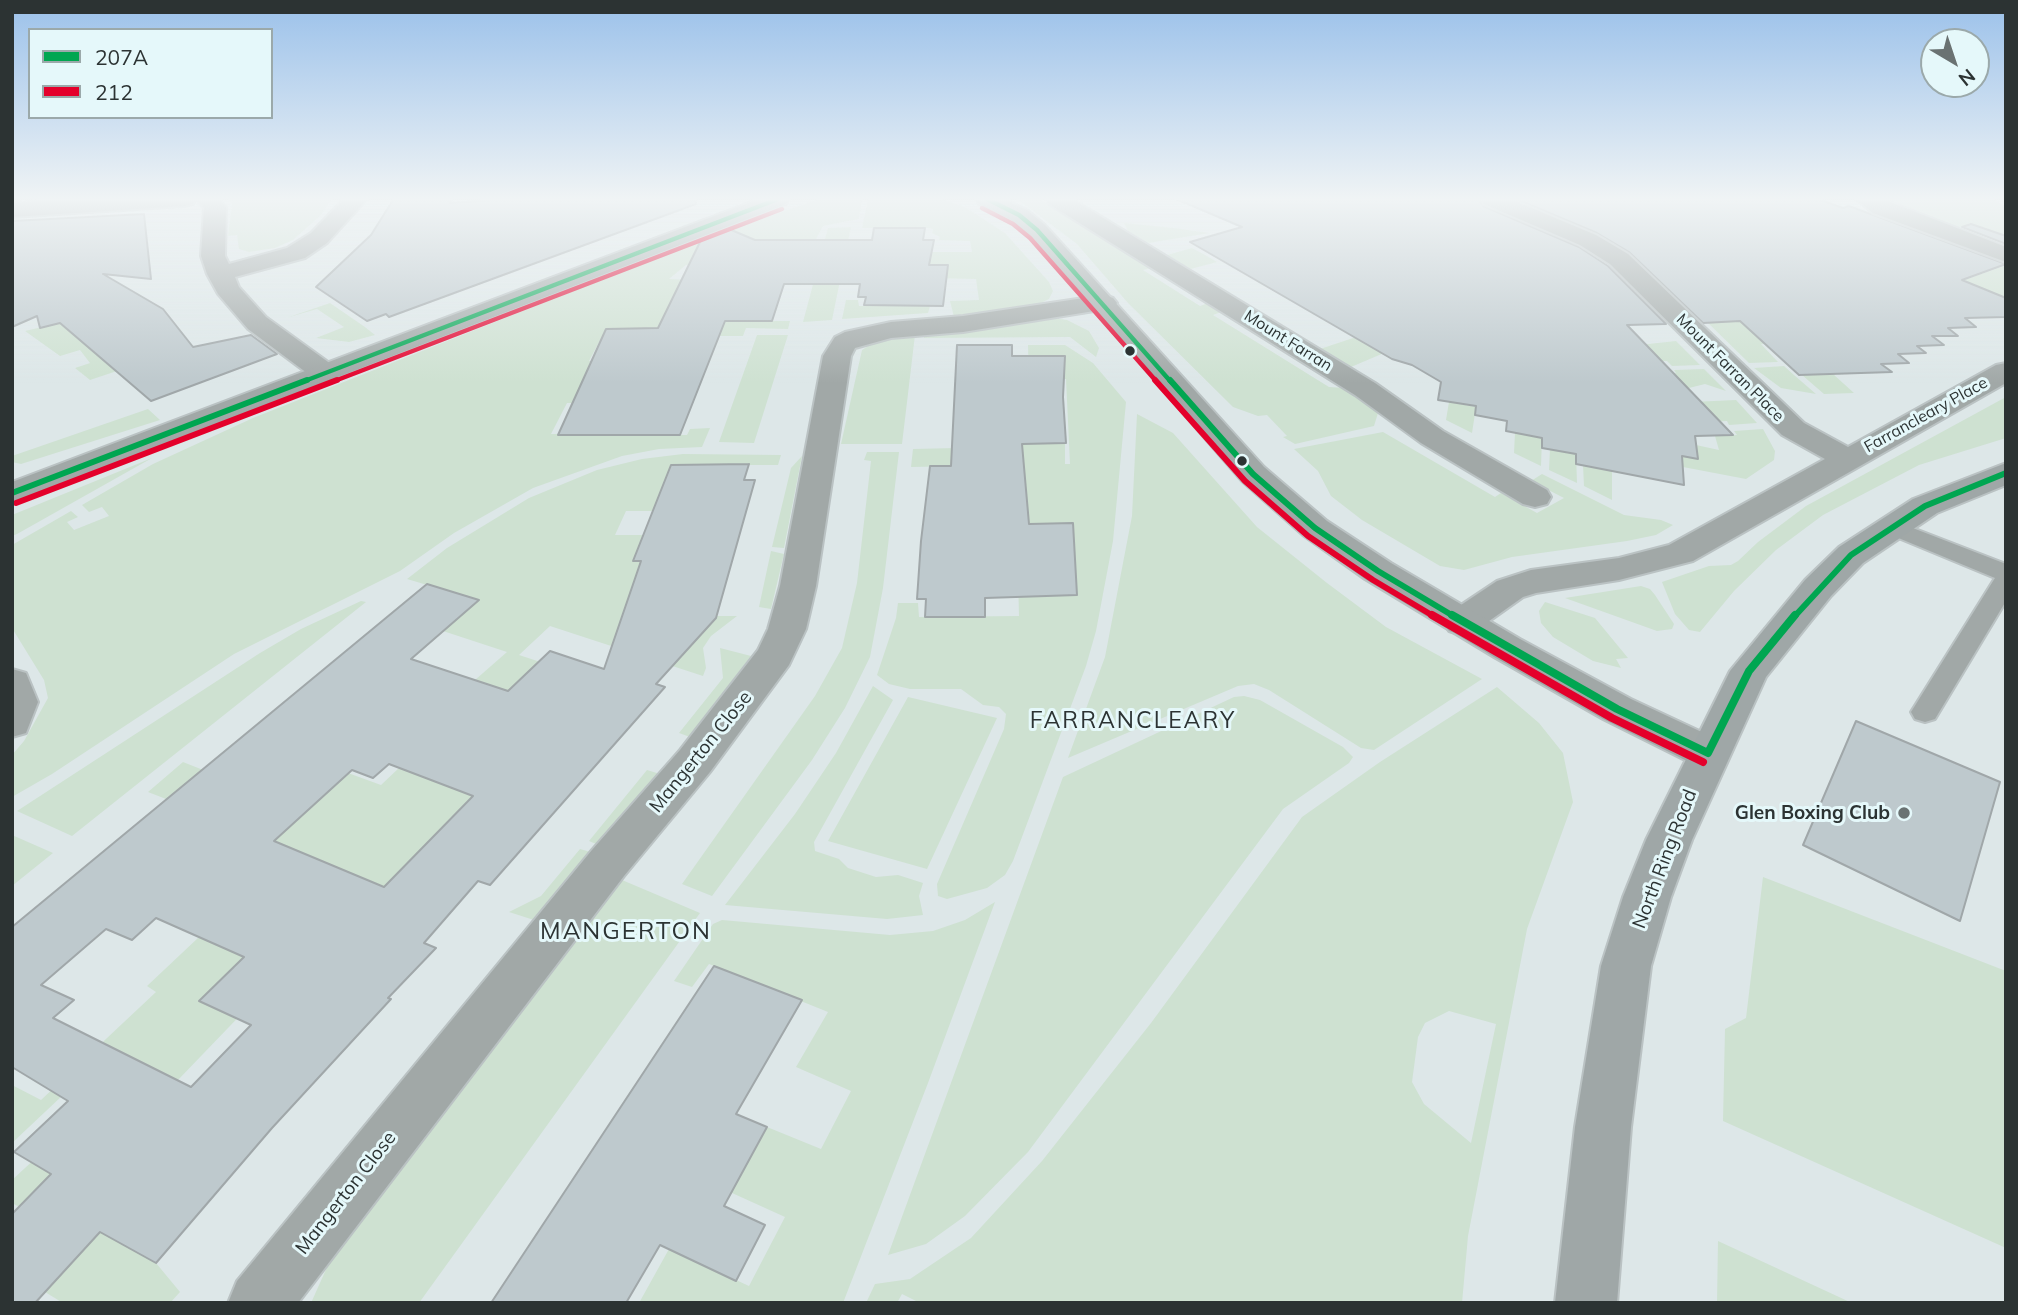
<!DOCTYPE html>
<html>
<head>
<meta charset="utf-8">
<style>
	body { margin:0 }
	#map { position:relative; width:2018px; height:1315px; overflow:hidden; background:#dde7e8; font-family:Mulish,sans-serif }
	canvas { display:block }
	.frame { position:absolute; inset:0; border:14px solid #2c3333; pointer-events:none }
	.legend { position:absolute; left:28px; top:28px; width:245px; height:91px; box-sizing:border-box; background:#e5f8fa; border:2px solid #9ba9aa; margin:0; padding:9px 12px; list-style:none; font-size:21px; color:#2c3333 }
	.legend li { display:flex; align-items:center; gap:14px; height:35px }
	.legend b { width:35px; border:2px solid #9ba9aa }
	.north { position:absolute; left:1920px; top:28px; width:70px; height:70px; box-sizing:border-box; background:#e5f8fa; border:2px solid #9ba9aa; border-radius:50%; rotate:141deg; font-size:19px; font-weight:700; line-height:28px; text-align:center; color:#2c3333 }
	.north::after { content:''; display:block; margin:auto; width:24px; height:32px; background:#6a7272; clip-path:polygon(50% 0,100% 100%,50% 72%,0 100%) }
</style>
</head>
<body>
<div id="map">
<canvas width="2018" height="1315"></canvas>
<div class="frame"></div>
<ul class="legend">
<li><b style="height:9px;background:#00a651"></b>207A</li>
<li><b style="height:9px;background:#e4002b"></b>212</li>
</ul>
<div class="north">N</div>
</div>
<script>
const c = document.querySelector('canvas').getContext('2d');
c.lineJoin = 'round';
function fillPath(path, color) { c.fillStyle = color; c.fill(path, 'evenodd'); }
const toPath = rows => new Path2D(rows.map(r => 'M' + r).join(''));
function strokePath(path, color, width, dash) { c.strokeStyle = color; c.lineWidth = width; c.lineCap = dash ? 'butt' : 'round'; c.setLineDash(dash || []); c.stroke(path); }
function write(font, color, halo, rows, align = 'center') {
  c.font = font + ' Mulish,sans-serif'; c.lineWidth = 6; c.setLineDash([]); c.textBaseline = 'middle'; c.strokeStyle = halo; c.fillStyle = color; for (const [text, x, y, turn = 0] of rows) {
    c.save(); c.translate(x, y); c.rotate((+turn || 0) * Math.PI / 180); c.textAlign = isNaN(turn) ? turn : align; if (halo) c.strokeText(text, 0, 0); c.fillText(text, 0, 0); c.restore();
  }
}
fillPath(toPath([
	[228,199,332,199,321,215,293,240,275,248,249,252,239,249,237,235,228,236,232,204],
	[819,199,862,199,859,219,823,226,815,241,739,265,686,265,669,279,692,280,714,321,790,321,788,329,746,328,743,336,715,336,606,329,589,361,629,361,600,403,567,403,551,434,687,435,690,429,710,428,702,447,659,449,622,456,533,488,454,533,400,571,234,654,52,774,12,797,12,755,24,741,48,698,44,680,12,628,12,545,71,511,78,517,67,522,74,530,109,516,102,507,89,512,82,505,153,464,253,418,707,238],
	[868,199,941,199,965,207,1005,233,1049,282,1053,291,1049,299,1039,304,1016,310,954,317,950,301,979,300,976,279,929,278,912,265,914,252,972,252,970,241,939,240,940,237,932,233,933,229,929,228,862,228],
	[1017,199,1040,199,1151,268,1143,270,1200,306,1208,303,1221,312,1213,315,1329,387,1345,388,1378,413,1374,426,1295,444,1283,437,1287,436,1267,415,1258,416,1233,407,1128,303,1077,244],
	[1880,199,1992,199,2006,206,2006,236,1971,224,1954,229,1884,203],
	[1124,223,1174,228,1210,233,1148,243,1128,231],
	[851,227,832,320,803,322,828,228],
	[1192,248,1205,255,1217,262,1191,269,1167,255],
	[2004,266,2006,266,2006,301,1964,280],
	[846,300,858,300,859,306,930,306,928,313,842,319],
	[330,303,365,327,375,335,349,342,316,338,344,327,317,309,286,318],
	[84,317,120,370,90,380,75,368,90,363,80,350,60,356,25,331],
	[1055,318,1067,320,1089,331,1099,348,1096,357,1070,337,924,338,924,335,974,331],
	[1705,320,1773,322,1793,345,1761,344,1778,362,1749,363],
	[757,335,788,335,754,443,719,442],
	[915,335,902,444,841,444,862,350,873,343],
	[1356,337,1384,353,1351,367,1320,349],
	[1676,341,1700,365,1672,366,1667,361,1655,361,1639,345],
	[1028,345,1065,345,1093,363,1126,402,1113,541,1096,631,1086,666,1013,861,1005,875,987,888,947,899,938,896,937,884,1004,729,1006,714,999,707,983,705,961,689,910,689,889,684,877,675,896,618,898,603,918,603,919,617,1019,616,1017,536,1006,535,1007,512,986,512,986,489,1004,488,1005,476,1025,475,1024,465,1020,465,1021,443,1035,443,1035,434,1021,434,1021,397,1063,397,1064,405,1050,406,1053,434,1048,434,1049,443,1065,443,1065,464,1070,464,1066,379,1055,379,1055,386,1029,386],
	[1058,574,1076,574,1077,595,1040,596,1039,587,1058,587],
	[1784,366,1794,375,1816,394,1781,388,1754,368],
	[1704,369,1726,391,1705,384,1681,390,1665,373,1676,373,1674,370],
	[1833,374,1854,393,1824,394,1802,375],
	[2006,397,2006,438,1919,465,1823,515,1776,550,1734,591,1700,632,1689,630,1675,614,1662,582,1709,566,1731,565,1738,561,1758,542,1806,506],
	[1736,400,1757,423,1729,425,1727,421,1710,422,1692,402],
	[1449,402,1476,407,1472,433,1446,420],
	[148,409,160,420,21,464,12,462,12,456],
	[1137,414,1173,433,1257,527,1327,583,1386,627,1482,679,1374,750,1361,748,1269,690,1254,684,1238,686,1068,758,1105,657,1132,516],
	[1763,429,1775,451,1774,460,1746,479,1683,467,1682,456,1697,459,1696,445,1719,450,1715,436,1737,435,1734,431],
	[1383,432,1495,497,1501,493,1537,513,1564,498,1531,481,1542,474,1624,515,1661,520,1673,525,1656,535,1627,541,1512,557,1464,570,1440,566,1362,520,1331,496,1318,471,1294,449],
	[1515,433,1542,438,1541,466,1514,453],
	[956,448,963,466,911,467,913,449],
	[1550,449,1576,454,1577,483,1549,470],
	[867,452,899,452,883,588,870,657,845,708,812,760,712,896,682,884,815,696,842,648,857,583,871,461,864,460],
	[683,454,781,455,778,465,690,465,653,511,626,511,615,535,659,535,652,561,716,616,737,616,711,636,703,648,706,668,703,676,550,626,519,655,568,671,444,785,472,796,415,855,479,881,448,915,317,859,224,947,260,935,280,974,177,1081,113,1048,12,1143,12,1085,41,1100,156,992,147,986,199,937,184,806,148,792,183,762,306,811,348,773,381,785,455,715,475,680,507,652,443,631,478,600,407,579,447,548,529,498,597,470,642,459],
	[802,456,784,548,772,547,791,468],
	[152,458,17,534,12,536,12,515],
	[1583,465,1612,470,1612,500,1584,486],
	[771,551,784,554,771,609,759,607],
	[1641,586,1650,589,1655,595,1674,624,1672,629,1657,631,1565,598],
	[361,601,366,602,72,836,17,811,260,653,301,629],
	[1545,602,1595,618,1628,658,1616,659,1621,668,1593,661,1553,637,1541,623,1539,611],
	[720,648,751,656,690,737,679,733,723,678],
	[873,686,893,700,814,842,815,851,839,859,848,868,876,877,898,875,923,883,919,896,923,915,887,919,725,905,795,814,836,753],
	[1497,687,1539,723,1563,753,1573,802,1527,929,1468,1236,1462,1303,920,1303,902,1294,897,1303,866,1303,875,1284,910,1279,971,1238,1042,1161,1151,1023,1302,817,1380,762],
	[1449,1011,1496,1024,1471,1143,1424,1104,1412,1082,1418,1037,1425,1023],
	[1244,696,1260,700,1343,747,1353,757,1349,763,1283,809,1028,1152,965,1216,926,1244,888,1255,1063,777,1234,697],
	[908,697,997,718,927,869,828,841],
	[647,770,660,774,601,846,589,841],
	[12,835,53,853,12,886],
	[580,849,594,853,537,921,509,912,541,896],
	[1763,877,2006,971,2006,1248,1723,1121,1725,1029,1746,1018],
	[622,880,700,913,419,1303,311,1303,328,1265,406,1157],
	[995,902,928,1083,843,1303,639,1303,669,1249,749,1286,785,1217,710,1183,756,1147,767,1127,821,1149,851,1091,796,1067,828,1012,709,964,692,987,674,981,713,924,722,920,890,935,933,931,965,920],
	[51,1144,88,1167,34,1215,12,1203,12,1180],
	[100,1232,156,1263,180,1292,170,1303,63,1303,45,1292],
	[1718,1241,1852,1303,1717,1303]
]), '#cee1d1');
const building = toPath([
	[452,199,450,203,506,199,695,199,696,204,389,317,386,314,367,321,316,287,371,235,393,200,452,199],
	[1176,199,1478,199,1483,206,1579,247,1608,266,1666,324,1627,325,1733,435,1695,436,1698,459,1682,456,1684,485,1576,464,1576,454,1542,448,1542,438,1506,431,1507,421,1475,415,1476,406,1438,400,1441,382,1412,365,1392,359,1190,242,1242,227,1176,199],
	[1516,199,1818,199,1843,208,1849,206,2006,264,1962,280,2006,298,2006,317,1965,318,1976,327,1948,328,1958,336,1932,336,1944,345,1917,346,1926,353,1898,354,1909,363,1881,364,1892,372,1799,375,1740,321,1703,323,1629,252,1597,233,1516,199],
	[144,214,151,279,103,274,163,309,193,347,251,335,277,354,151,401,60,323,40,328,37,316,12,327,12,221,144,214],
	[1971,224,2006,236,2006,244,1962,227,1971,224],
	[874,228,925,228,923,240,934,240,929,265,948,265,943,306,864,305,866,297,858,297,860,284,784,284,772,321,725,321,680,435,558,435,606,329,658,328,701,240,729,229,755,240,872,240,874,228],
	[957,345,1012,345,1012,356,1065,356,1063,397,1066,443,1022,444,1029,524,1073,523,1077,595,985,598,985,617,925,617,926,599,917,599,921,541,930,466,951,466,957,345],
	[749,464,744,480,755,480,716,618,656,684,665,687,490,885,478,881,424,943,436,948,388,998,391,999,272,1128,156,1263,100,1232,35,1303,12,1303,12,1214,51,1174,14,1152,68,1101,12,1067,12,927,427,584,479,600,411,659,508,691,550,651,604,669,641,561,633,561,671,465,749,464],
	[389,764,473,796,384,887,274,841,352,770,373,778,389,764],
	[156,918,244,957,199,1001,251,1025,191,1087,53,1018,74,1000,41,985,106,929,132,940,156,918],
	[1856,721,2000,782,1960,921,1803,845,1856,721],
	[714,966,802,1000,736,1114,767,1127,724,1206,765,1225,736,1281,660,1245,626,1303,491,1303,714,966]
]);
fillPath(building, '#bec9cd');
strokePath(building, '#a0a7a9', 2);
const service = toPath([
	[1892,520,2006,564,2006,601,1935,719,1925,722,1915,719,1911,712,1995,578,1884,532,1880,527,1884,522,1892,520]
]);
const minor = toPath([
	[86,199,219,199,226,207,225,256,229,264,287,248,311,233,344,199,367,199,327,243,305,258,235,277,239,287,266,317,335,367,339,373,335,379,325,382,315,379,248,329,218,294,207,274,201,256,204,208,196,199,193,204,185,206,12,217,12,203,86,199],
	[1046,199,1072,199,1375,383,1443,431,1547,490,1551,497,1547,504,1535,507,1523,504,1421,443,1355,395,1049,204,1046,199],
	[1481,199,1510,199,1596,235,1628,254,1804,423,1848,447,1996,365,2006,363,2006,383,1693,561,1619,580,1536,593,1523,597,1475,631,1462,635,1449,631,1443,622,1449,613,1497,581,1531,570,1619,558,1669,545,1825,459,1782,435,1610,264,1580,245,1484,204,1481,199],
	[1856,199,1882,199,2006,247,2006,262,1873,213,1856,199],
	[1104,295,1113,298,1117,303,1113,308,963,332,891,338,855,348,851,356,816,586,806,629,789,665,710,772,624,876,298,1303,228,1303,237,1281,592,850,680,750,758,650,768,629,780,586,823,356,835,337,845,332,891,322,963,316,1104,295],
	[12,669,26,673,38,702,26,733,12,737,12,669]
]);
const tertiary = toPath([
	[759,199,789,199,786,204,12,503,12,482,759,199],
	[976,199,1003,199,1027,210,1045,225,1264,467,1327,521,1391,563,1520,639,1631,699,1723,742,1729,753,1723,764,1708,769,1693,764,1603,719,1494,657,1365,579,1303,535,1242,481,1029,235,1011,220,979,204,976,199]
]);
const secondary = toPath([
	[2006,463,2006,485,1937,513,1863,563,1831,596,1766,677,1692,840,1671,897,1651,966,1631,1127,1617,1303,1555,1303,1575,1127,1601,966,1623,897,1646,840,1730,671,1805,580,1839,547,1913,499,2006,463]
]);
strokePath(service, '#bac2c3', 4);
strokePath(minor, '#bac2c3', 4);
strokePath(tertiary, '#bac2c3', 4);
strokePath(secondary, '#bac2c3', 4);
fillPath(service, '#a1a8a7');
fillPath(minor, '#a1a8a7');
fillPath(tertiary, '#a1a8a7');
fillPath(secondary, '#9fa7a7');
strokePath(toPath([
	[987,199,1019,215,1037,230,1171,382],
	[302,382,778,199]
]), '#00a651', 4.5);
strokePath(toPath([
	[1170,380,1253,474,1315,528,1378,571,1455,617],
	[12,493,307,380],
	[1794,617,1851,555,1925,506,2006,473]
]), '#00a651', 6);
strokePath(toPath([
	[1452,615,1617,709,1708,753],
	[1708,753,1749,671,1795,615]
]), '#00a651', 8);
strokePath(toPath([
	[982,208,1013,224,1030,238,1157,382],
	[332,382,782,209]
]), '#e4002b', 4.5);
strokePath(toPath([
	[1155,380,1245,481,1308,536,1373,580,1435,617],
	[16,503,337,380]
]), '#e4002b', 6);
strokePath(toPath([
	[1432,615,1612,718,1703,762]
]), '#e4002b', 8);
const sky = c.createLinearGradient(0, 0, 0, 383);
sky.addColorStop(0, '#9bc1ea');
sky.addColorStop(0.52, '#f0f4f5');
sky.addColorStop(1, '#f0f4f500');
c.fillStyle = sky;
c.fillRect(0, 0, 2018, 383);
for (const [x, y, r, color] of [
	[1130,351,6,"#2c3333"],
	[1242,461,6,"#2c3333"],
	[1904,813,7,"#6a7272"]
]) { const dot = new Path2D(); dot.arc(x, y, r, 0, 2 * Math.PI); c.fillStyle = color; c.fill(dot); strokePath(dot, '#e5f8fa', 2.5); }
write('16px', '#2c3333', '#e5f8fa', [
	["Mount Farran",1288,341,32],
	["Mount Farran Place",1730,368,45],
	["Farrancleary Place",1926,415,-29]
]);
write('19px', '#2c3333', '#e5f8fa', [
	["Mangerton Close",701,752,-51],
	["North Ring Road",1665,859,-69],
	["Mangerton Close",346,1193,-52]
]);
write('bold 19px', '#2c3333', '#e5f8fa', [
	["Glen Boxing Club",1890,813]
], 'right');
c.letterSpacing = '2px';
write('23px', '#2c3333', '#e5f8fa', [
	["FARRANCLEARY",1133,721]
]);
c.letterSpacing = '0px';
c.letterSpacing = '2px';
write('24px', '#2c3333', '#e5f8fa', [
	["MANGERTON",626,932]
]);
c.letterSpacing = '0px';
</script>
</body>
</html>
